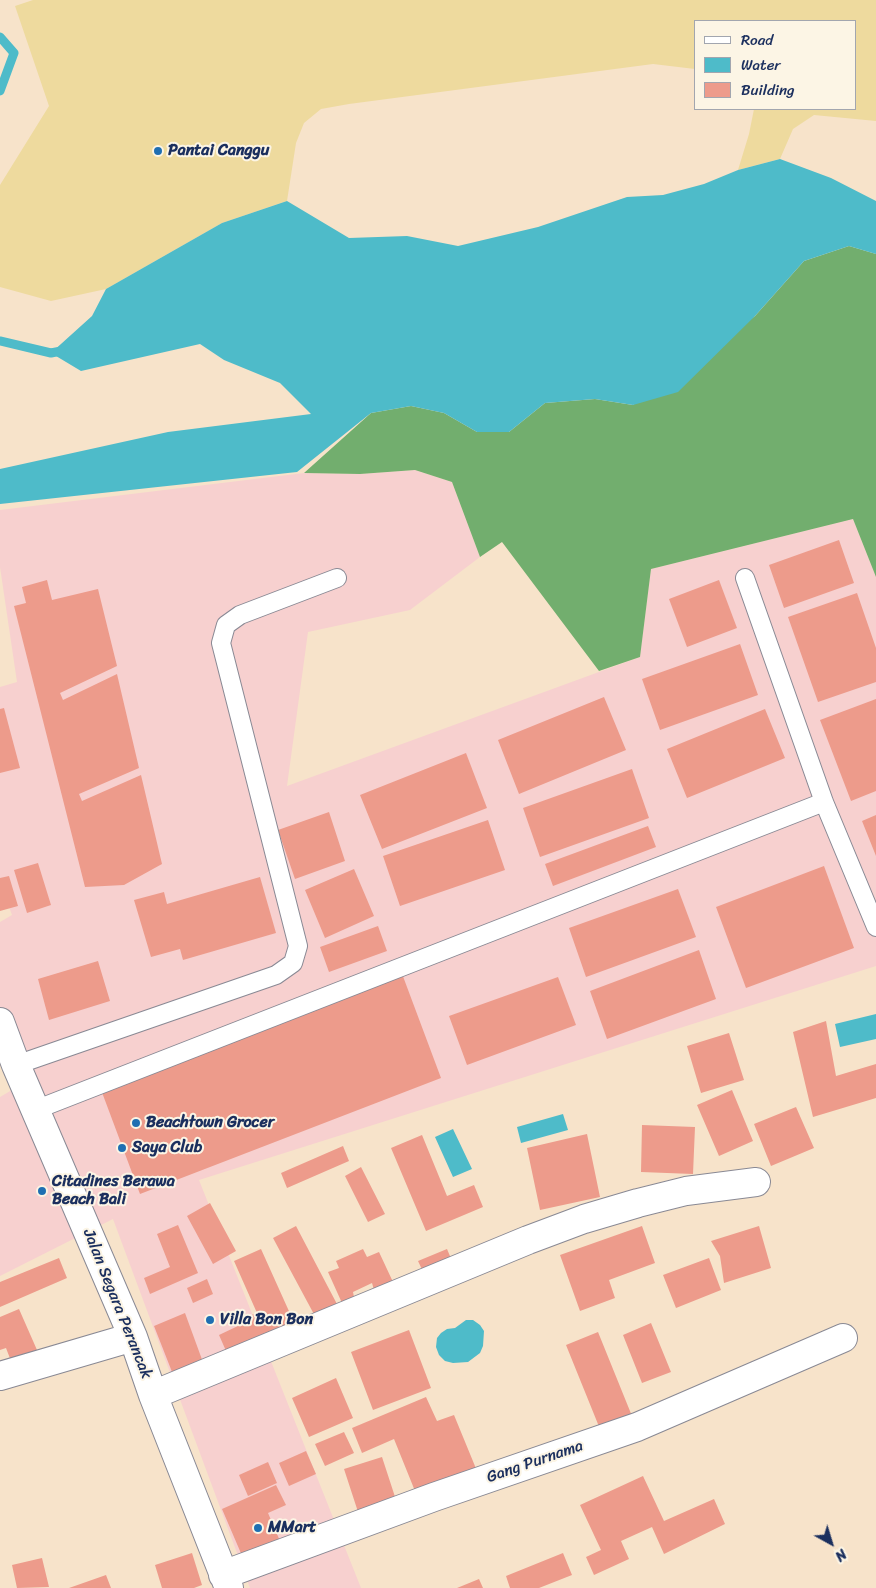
<!DOCTYPE html>
<html>
<head>
<meta charset="utf-8">
<style>
	body { margin:0 }
	#map { position:relative; width:876px; height:1588px; overflow:hidden; background:#f7e3ca; font-family:Sriracha,sans-serif }
	canvas { display:block }
	.legend { position:absolute; left:694px; top:20px; width:162px; height:90px; box-sizing:border-box; background:#fcf5e5; border:1px solid #a2a6af; margin:0; padding:6px 9px; list-style:none; font-size:15px; color:#1b2f5e }
	.legend li { display:flex; align-items:center; gap:10px; height:25px }
	.legend b { width:25px; border:1px solid #a2a6af }
	.north { position:absolute; left:806px; top:1518px; width:50px; height:50px; -webkit-text-stroke:4px #fcf5e5; paint-order:stroke; rotate:141deg; font-size:14px; font-weight:700; line-height:20px; text-align:center; color:#1b2f5e }
	.north::after { content:''; display:block; margin:auto; width:18px; height:22px; background:#1b2f5e; clip-path:polygon(50% 0,100% 100%,50% 72%,0 100%) }
</style>
</head>
<body>
<div id="map">
<canvas width="876" height="1588"></canvas>
<ul class="legend">
<li><b style="height:6px;background:#fff"></b>Road</li>
<li><b style="height:14px;background:#4ebbc9"></b>Water</li>
<li><b style="height:14px;background:#ed9b8b"></b>Building</li>
</ul>
<div class="north">N</div>
</div>
<script>
const c = document.querySelector('canvas').getContext('2d');
c.lineJoin = 'round';
function fillPath(path, color) { c.fillStyle = color; c.fill(path, 'evenodd'); }
const toPath = rows => new Path2D(rows.map(r => 'M' + r).join(''));
function strokePath(path, color, width, dash) { c.strokeStyle = color; c.lineWidth = width; c.lineCap = dash ? 'butt' : 'round'; c.setLineDash(dash || []); c.stroke(path); }
function write(font, color, halo, rows, align = 'center') {
  c.font = font + ' Sriracha,sans-serif'; c.lineWidth = 4; c.setLineDash([]); c.textBaseline = 'middle'; c.strokeStyle = halo; c.fillStyle = color; for (const [text, x, y, turn = 0] of rows) {
    c.save(); c.translate(x, y); c.rotate((+turn || 0) * Math.PI / 180); c.textAlign = isNaN(turn) ? turn : align; if (halo) c.strokeText(text, 0, 0); c.fillText(text, 0, 0); c.restore();
  }
}
fillPath(toPath([
	[415,470,452,482,480,557,410,610,308,632,287,786,640,657,651,569,853,519,876,577,876,966,199,1180,361,1588,250,1588,113,1219,0,1276,0,1097,17,1087,0,1033,0,922,12,915,0,881,0,687,17,682,0,567,0,510,304,473,360,474]
]), '#f7d0cf');
fillPath(toPath([
	[849,246,876,254,876,577,853,519,651,569,640,657,599,671,502,542,480,557,452,482,415,470,360,474,304,473,371,413,411,406,444,413,477,432,509,432,545,403,595,399,633,405,755,316,804,261]
]), '#72ae6e');
fillPath(toPath([
	[33,0,876,0,876,121,814,115,793,129,780,159,738,170,749,134,754,109,855,109,855,21,695,21,695,69,653,64,349,104,321,109,304,123,296,143,287,201,222,223,106,289,51,301,0,287,0,185,49,106,15,6]
]), '#eeda9e');
fillPath(toPath([
	[780,159,831,178,876,201,876,254,849,246,804,261,755,316,678,392,633,405,595,399,545,403,509,432,477,432,444,413,411,406,371,413,297,472,0,504,0,469,168,432,311,414,280,383,224,360,200,344,81,371,51,353,92,316,106,289,222,223,287,201,349,238,407,236,458,246,538,227,627,197,663,195,704,184,738,170],
	[876,1014,876,1039,840,1047,835,1024],
	[563,1114,568,1130,521,1143,517,1127],
	[453,1129,472,1169,453,1177,435,1137],
	[466,1320,473,1320,480,1325,484,1331,483,1346,480,1353,468,1362,453,1363,445,1361,439,1355,436,1347,437,1338,441,1333,447,1329,455,1328]
]), '#4ebbc9');
strokePath(toPath([
	[0,37,14,53,0,91],
	[0,341,51,353,61,351]
]), '#4ebbc9', 9);
fillPath(toPath([
	[839,540,854,583,784,608,769,565],
	[47,580,52,600,98,589,117,666,60,693,63,700,117,674,139,768,79,794,82,801,141,775,162,864,124,885,85,887,14,606,26,603,22,587],
	[719,580,737,628,687,647,669,599],
	[857,593,876,648,876,682,818,702,788,617],
	[740,644,758,695,660,730,642,679],
	[604,697,626,750,519,794,498,740],
	[876,699,876,791,851,801,820,720],
	[4,708,20,768,0,773,0,709],
	[765,709,785,758,687,798,667,749],
	[466,753,487,808,382,849,360,795],
	[632,769,649,818,540,857,523,808],
	[329,812,345,861,295,879,278,830],
	[876,815,876,856,862,821],
	[488,820,505,870,400,906,383,856],
	[648,826,656,847,553,886,545,864],
	[38,863,51,905,27,913,14,870],
	[824,866,854,948,746,988,716,907],
	[354,869,374,916,325,938,305,890],
	[9,876,18,906,0,911,0,878],
	[260,877,276,933,183,960,180,949,151,957,134,900,164,892,167,904],
	[678,889,696,937,586,977,569,928],
	[378,926,387,951,329,972,320,947],
	[699,950,716,999,607,1039,590,991],
	[98,961,110,1001,49,1020,38,979],
	[401,971,441,1078,140,1194,100,1087],
	[558,977,576,1025,467,1065,449,1016],
	[826,1021,836,1076,876,1064,876,1098,813,1117,793,1032],
	[729,1033,744,1080,701,1093,687,1046],
	[732,1090,753,1141,719,1156,697,1105],
	[796,1107,814,1148,771,1166,754,1124],
	[642,1125,695,1127,693,1174,641,1172],
	[587,1134,600,1197,540,1210,527,1148],
	[422,1135,447,1196,474,1185,483,1207,426,1231,391,1148],
	[343,1146,349,1161,287,1188,281,1173],
	[361,1167,385,1214,368,1222,345,1176],
	[210,1203,236,1251,213,1264,187,1216],
	[178,1225,198,1273,150,1294,144,1278,170,1267,157,1234],
	[296,1226,338,1306,316,1318,273,1238],
	[642,1226,655,1263,609,1280,615,1298,580,1311,560,1255],
	[759,1226,771,1268,724,1283,720,1256,711,1241],
	[261,1249,297,1329,230,1360,219,1335,240,1325,238,1320,257,1313,234,1261],
	[363,1249,367,1257,379,1252,393,1282,374,1290,372,1283,353,1292,354,1297,342,1303,328,1272,339,1268,336,1261],
	[447,1249,455,1268,427,1280,418,1261],
	[59,1258,67,1278,0,1307,0,1282],
	[709,1258,721,1290,676,1308,663,1275],
	[207,1279,213,1294,193,1303,187,1288],
	[19,1309,37,1350,11,1361,6,1348,0,1350,0,1317],
	[185,1313,204,1365,174,1377,154,1326],
	[651,1323,671,1372,642,1383,623,1335],
	[409,1330,431,1388,373,1410,351,1352],
	[598,1332,634,1421,602,1434,566,1345],
	[336,1378,353,1418,309,1437,292,1398],
	[426,1397,437,1421,454,1415,477,1471,417,1496,394,1439,362,1453,352,1428],
	[344,1432,354,1453,325,1466,315,1444],
	[306,1451,316,1474,289,1486,279,1463],
	[382,1457,398,1506,360,1518,344,1469],
	[268,1462,277,1483,248,1496,239,1475],
	[643,1476,664,1521,714,1499,725,1524,664,1554,652,1527,621,1541,629,1559,594,1575,586,1557,601,1550,580,1505],
	[276,1485,286,1505,268,1513,283,1548,246,1565,222,1509],
	[192,1553,202,1585,194,1588,162,1588,155,1565],
	[563,1553,572,1575,539,1588,510,1588,506,1576],
	[42,1558,49,1587,17,1588,12,1565],
	[106,1575,111,1588,69,1588],
	[479,1579,483,1588,457,1588]
]), '#ed9b8b');
const service = toPath([
	[745,578,824,802,876,927],
	[16,1065,276,975,293,963,298,946,221,643,226,625,240,615,337,578],
	[35,1110,824,802]
]);
const minor = toPath([
	[0,1022,16,1065,133,1337,153,1395,229,1588],
	[0,1376,133,1337],
	[153,1395,528,1240,584,1219,638,1203,686,1191,756,1182],
	[223,1575,434,1497,637,1427,843,1338]
]);
strokePath(service, '#898994', 20);
strokePath(minor, '#898994', 30);
strokePath(service, '#fff', 18);
strokePath(minor, '#fff', 28);
for (const [x, y, r, color] of [
	[158,151,5,"#1f6fb2"],
	[136,1123,5,"#1f6fb2"],
	[122,1148,5,"#1f6fb2"],
	[42,1191,5,"#1f6fb2"],
	[210,1320,5,"#1f6fb2"],
	[258,1528,5,"#1f6fb2"]
]) { const dot = new Path2D(); dot.arc(x, y, r, 0, 2 * Math.PI); c.fillStyle = color; c.fill(dot); strokePath(dot, '#fcf5e5', 2); }
write('bold 16px', '#1b2f5e', '#fcf5e5', [
	["Pantai Canggu",168,151],
	["Beachtown Grocer",146,1123],
	["Saya Club",132,1148],
	["Citadines Berawa",52,1182],
	["Beach Bali",52,1200],
	["Villa Bon Bon",220,1320],
	["MMart",268,1528]
], 'left');
write('16px', '#1b2f5e', '#fcf5e5', [
	["Jalan Segara Perancak",117,1304,68],
	["Gang Purnama",535,1462,-19]
]);
</script>
</body>
</html>
